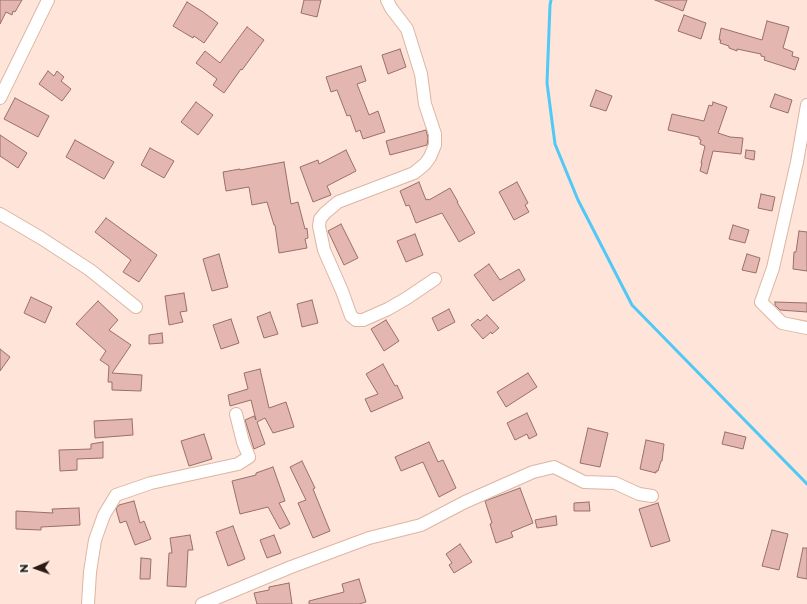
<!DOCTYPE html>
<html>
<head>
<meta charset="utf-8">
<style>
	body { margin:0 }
	#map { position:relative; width:807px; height:604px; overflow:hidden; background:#fee4d9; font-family:Montserrat,sans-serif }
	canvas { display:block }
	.north { position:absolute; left:16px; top:548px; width:40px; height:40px; -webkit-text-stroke:3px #fff; paint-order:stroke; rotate:268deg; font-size:11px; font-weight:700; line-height:16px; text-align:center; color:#291b14 }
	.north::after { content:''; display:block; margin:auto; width:14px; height:18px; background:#291b14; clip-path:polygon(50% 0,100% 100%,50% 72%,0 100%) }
</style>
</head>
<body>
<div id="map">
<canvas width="807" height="604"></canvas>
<div class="north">N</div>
</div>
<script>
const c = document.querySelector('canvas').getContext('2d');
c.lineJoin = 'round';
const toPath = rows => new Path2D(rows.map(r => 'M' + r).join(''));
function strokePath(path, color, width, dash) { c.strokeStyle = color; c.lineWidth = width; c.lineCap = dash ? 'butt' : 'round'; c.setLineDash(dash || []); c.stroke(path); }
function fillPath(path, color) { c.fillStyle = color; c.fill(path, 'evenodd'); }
strokePath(toPath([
	[551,0,550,5,547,83,555,144,578,200,632,305,807,484]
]), '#51c8f5', 3);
const building = toPath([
	[0,0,22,0,15,12,13,11,12,15,6,12,0,24,0,0],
	[304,0,321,0,317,17,301,13,304,0],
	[655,0,687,0,683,11,655,0],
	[187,2,203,12,218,23,204,43,194,36,193,38,173,26,187,2],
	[684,15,706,23,701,39,678,31,684,15],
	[767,21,789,27,783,48,793,52,792,56,799,58,795,70,764,60,765,57,761,56,761,54,737,49,737,51,729,48,729,46,720,43,721,40,719,40,721,28,762,40,767,21],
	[247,27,264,40,242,70,241,69,224,93,213,85,217,79,196,63,205,51,220,63,247,27],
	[400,49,406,67,388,74,382,55,400,49],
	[361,66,366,81,357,84,369,115,378,111,385,132,363,139,360,130,356,132,350,115,347,116,337,90,331,92,326,77,361,66],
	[48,71,54,76,57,71,64,77,61,81,71,89,62,101,39,84,48,71],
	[596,90,612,96,606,111,590,106,596,90],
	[775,94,792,100,788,113,770,107,775,94],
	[15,98,49,116,38,137,4,119,15,98],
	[196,102,213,115,198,135,181,122,196,102],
	[713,102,727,107,718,133,730,137,743,138,741,154,713,151,707,174,700,171,702,163,701,163,705,146,700,144,701,140,699,139,699,137,668,130,672,114,704,121,709,105,712,106,713,102],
	[426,130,428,138,427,145,390,155,386,141,426,130],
	[0,135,27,153,18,168,0,156,0,135],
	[75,140,114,162,104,179,66,157,75,140],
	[150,148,174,161,164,178,141,165,150,148],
	[346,150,356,171,327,186,331,195,313,202,300,167,318,160,319,164,346,150],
	[746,150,755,151,754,160,745,158,746,150],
	[284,162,291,204,298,202,305,229,307,228,308,238,305,239,307,248,279,253,275,225,274,225,267,202,252,205,249,187,226,191,223,172,240,169,240,170,284,162],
	[419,182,426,200,428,199,429,200,450,188,458,202,457,202,475,233,459,242,442,213,416,223,409,205,406,206,400,191,419,182],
	[517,182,528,203,525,205,529,212,514,220,499,192,517,182],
	[761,194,775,197,772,211,758,208,761,194],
	[106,218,157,255,139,282,123,272,131,260,95,232,106,218],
	[341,224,358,258,344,265,328,231,341,224],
	[733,225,749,230,745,243,729,239,733,225],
	[799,231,807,232,807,271,793,269,794,252,796,252,799,231],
	[415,234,423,255,406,262,397,241,415,234],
	[219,254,228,287,212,291,203,259,219,254],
	[747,254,760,258,756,273,742,270,747,254],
	[489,264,500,280,519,269,525,280,493,301,474,275,489,264],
	[184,293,187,311,180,312,183,322,169,325,165,296,184,293],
	[31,297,52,307,45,323,24,313,31,297],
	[312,300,318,323,302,327,297,304,312,300],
	[98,301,118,320,109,330,131,345,112,373,142,375,141,391,112,390,112,382,108,382,109,366,100,360,106,351,76,324,98,301],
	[775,302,807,303,807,312,780,310,775,305,775,302],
	[449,309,455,322,438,331,432,318,449,309],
	[270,312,278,334,264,338,257,317,270,312],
	[487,315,499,328,492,334,491,332,483,339,471,325,478,319,480,321,487,315],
	[231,319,239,343,221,349,213,325,231,319],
	[386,320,399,341,384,351,371,329,386,320],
	[162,333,163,343,149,344,149,335,162,333],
	[0,349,10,357,0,371,0,349],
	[383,364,395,386,397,385,403,398,371,412,365,399,378,394,366,374,383,364],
	[260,369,269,408,286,402,294,427,273,433,265,418,257,422,265,444,254,449,245,420,254,416,256,420,251,400,230,406,228,395,248,389,244,373,260,369],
	[528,373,537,387,506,407,497,392,528,373],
	[527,413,537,435,529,439,527,434,515,440,507,423,527,413],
	[132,419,133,435,95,438,94,421,132,419],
	[588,428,608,433,600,467,580,463,588,428],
	[725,432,746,437,743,449,722,444,725,432],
	[204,434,212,459,189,466,181,441,204,434],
	[646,440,664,444,662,461,661,461,658,471,656,471,656,473,640,469,646,440],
	[103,442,103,458,77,459,77,470,60,471,59,450,91,449,91,444,103,442],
	[429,442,438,462,443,460,456,488,439,497,423,462,401,471,395,457,429,442],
	[302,461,315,488,313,489,330,531,313,538,298,503,306,500,290,467,302,461],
	[273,467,285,501,279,503,290,524,280,529,268,507,240,514,232,481,256,475,256,473,273,467],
	[520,488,533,523,511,532,513,537,496,543,490,524,492,523,485,501,520,488],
	[134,501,140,523,144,521,151,539,135,545,126,521,120,523,116,509,119,505,134,501],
	[589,502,590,511,574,511,574,503,589,502],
	[658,503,670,541,651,547,639,509,658,503],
	[79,508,80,525,41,527,41,530,16,529,16,511,53,513,52,509,79,508],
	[556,516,557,525,537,528,535,520,556,516],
	[233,526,245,559,228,566,216,532,233,526],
	[772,530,788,534,779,570,762,566,772,530],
	[190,535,193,550,188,550,186,587,167,586,169,553,172,553,170,538,190,535],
	[274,535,281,553,267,558,260,540,274,535],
	[460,544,472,562,454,573,449,565,452,563,446,554,460,544],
	[803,548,807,548,807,579,797,577,803,548],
	[141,558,151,559,150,579,140,579,141,558],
	[359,579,366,602,359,604,309,604,309,601,344,592,342,584,359,579],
	[289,583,292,604,257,604,254,593,269,590,269,587,289,583]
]);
fillPath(building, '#e3b6b0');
strokePath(building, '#996f6a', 1);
const minor = toPath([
	[387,0,391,8,407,29,421,74,425,104,435,134,435,145,430,157,425,164,414,173,338,202,325,213,320,219,319,226,324,250,342,291,351,316,356,320,363,320,388,309,407,298,435,279],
	[0,98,48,0],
	[807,105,797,162,773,268,761,302,782,323,807,328],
	[0,214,41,238,90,270,136,307],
	[88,604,90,572,95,540,104,515,116,495,151,483,238,464,249,457,243,442,236,414],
	[202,604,291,567,369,538,421,525,465,502,533,472,554,467,584,482,615,483,639,494,652,496]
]);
strokePath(minor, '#ddb5a2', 14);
strokePath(minor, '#fff', 12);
</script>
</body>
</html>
